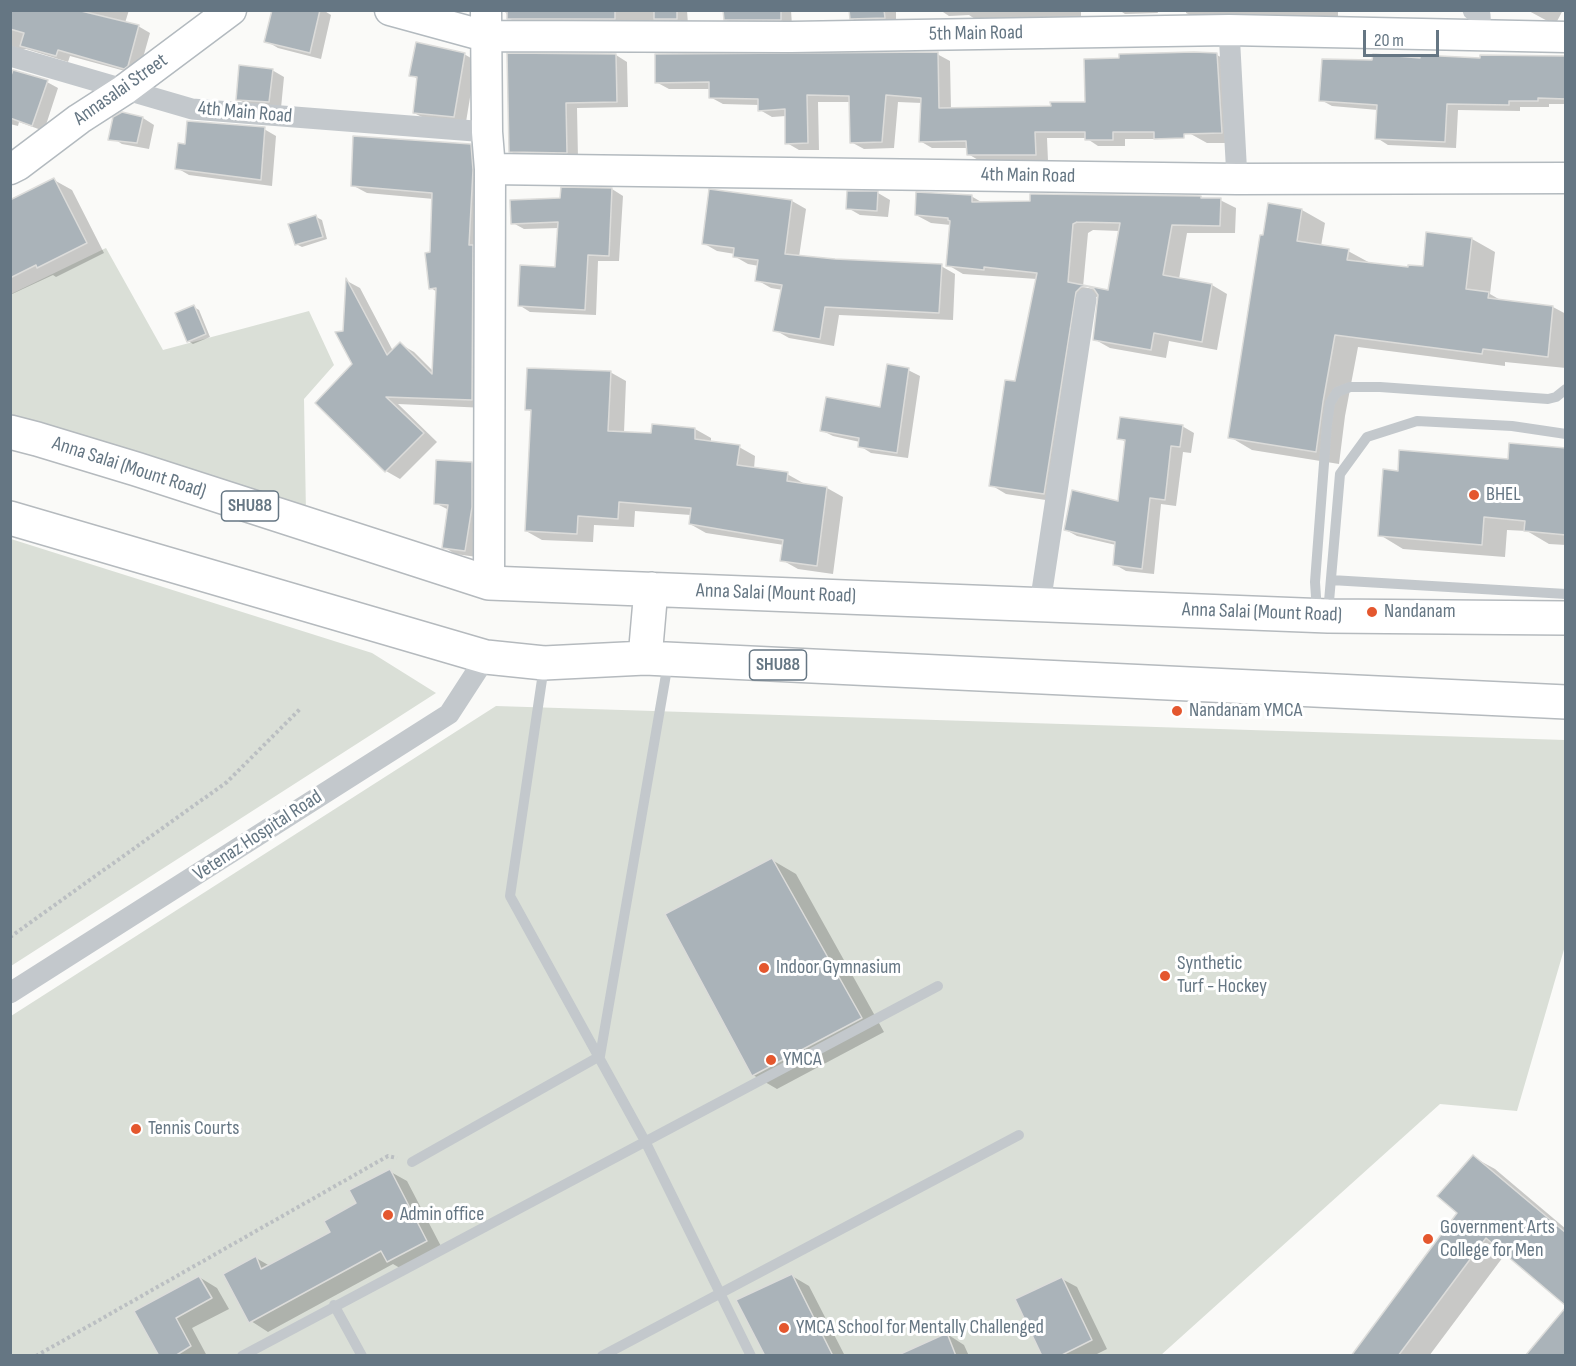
<!DOCTYPE html>
<html>
<head>
<meta charset="utf-8">
<style>
	body { margin:0 }
	#map { position:relative; width:1576px; height:1366px; overflow:hidden; background:#fafaf8; font-family:"Sofia Sans Condensed",sans-serif }
	canvas { display:block }
	.frame { position:absolute; inset:0; border:12px solid #657683; pointer-events:none }
	.scale { position:absolute; left:1363px; top:30px; width:76px; height:27px; box-sizing:border-box; border:3px solid #657683; border-top:0; padding-left:8px; font-size:18px; line-height:21px; white-space:nowrap; color:#657683; -webkit-text-stroke:4px #fff; paint-order:stroke }
</style>
</head>
<body>
<div id="map">
<canvas width="1576" height="1366"></canvas>
<div class="frame"></div>
<div class="scale">20 m</div>
</div>
<script>
const c = document.querySelector('canvas').getContext('2d');
c.lineJoin = 'round';
function fillPath(path, color) { c.fillStyle = color; c.fill(path, 'evenodd'); }
const toPath = rows => new Path2D(rows.map(r => 'M' + r).join(''));
function strokePath(path, color, width, dash) { c.strokeStyle = color; c.lineWidth = width; c.lineCap = dash ? 'butt' : 'round'; c.setLineDash(dash || []); c.stroke(path); }
function write(font, color, halo, rows, align = 'center') {
  c.font = font + ' "Sofia Sans Condensed",sans-serif'; c.lineWidth = 6; c.setLineDash([]); c.textBaseline = 'middle'; c.strokeStyle = halo; c.fillStyle = color; for (const [text, x, y, turn = 0] of rows) {
    c.save(); c.translate(x, y); c.rotate((+turn || 0) * Math.PI / 180); c.textAlign = isNaN(turn) ? turn : align; if (halo) c.strokeText(text, 0, 0); c.fillText(text, 0, 0); c.restore();
  }
}
fillPath(toPath([
	[106,248,163,350,309,311,334,365,304,399,306,514,11,422,11,294],
	[11,539,372,653,436,693,11,966],
	[496,706,1565,740,1565,946,1517,1111,1440,1104,1161,1355,11,1355,11,1016]
]), '#dadfd7');
fillPath(toPath([
	[10,10,129,10,125,23,138,26,150,33,139,72,136,74,70,56,68,62,26,49,18,50,10,56],
	[273,10,323,10,331,15,321,59,278,48,266,41],
	[504,10,687,10,688,25,520,25,509,18],
	[725,10,791,10,792,26,737,25,725,19],
	[851,10,896,10,896,24,863,25,851,18],
	[940,10,1081,10,1081,21,981,23,969,15,949,16],
	[1119,10,1157,10,1158,13,1125,14],
	[1186,10,1338,10,1338,21,1198,19,1186,13],
	[1527,10,1563,10,1555,25],
	[464,54,476,61,466,122,426,119,414,113,418,79,411,75],
	[937,54,950,61,951,110,1052,108,1086,103,1085,60,1162,139,1125,139,1125,146,1098,146,1086,138,1047,138,1048,161,980,161,968,154,968,148,932,148,920,141,922,103,898,102,894,148,864,149,851,142,850,102,818,102,819,150,799,150,787,143,786,116,772,117,760,110,759,105,723,104,710,97,710,89,669,89,656,82],
	[616,55,627,62,628,107,577,108,578,159,522,158,510,151],
	[1217,55,1235,65,1239,143,1207,143,1189,133],
	[1566,57,1566,104,1549,104,1549,107,1520,107,1520,111,1458,110,1456,148,1388,145,1377,138,1378,110,1332,106,1321,100,1374,62,1421,59],
	[10,70,47,82,58,88,44,131,19,122,18,126,10,124],
	[272,70,284,77,281,108,249,105,237,99],
	[122,113,143,118,154,125,149,149,122,144,111,137],
	[264,129,276,136,272,186,189,175,177,168],
	[470,145,485,153,486,408,398,404,437,442,400,479,386,471,317,403,354,365,345,332,347,281,360,288,393,351,400,344,414,352,433,371,437,292,431,288,434,199,367,193,352,185],
	[54,180,72,190,104,253,56,277,53,275,10,295,10,202],
	[612,189,623,196,619,261,598,261,596,315,530,312,519,305,557,269,559,228,524,229,513,223,561,199],
	[849,193,878,193,890,200,888,217,860,215,848,208],
	[971,196,983,203,1201,197,1205,200,1220,200,1236,208,1235,233,1187,233,1179,279,1212,285,1227,294,1217,350,1169,341,1166,358,1110,348,1094,339,1100,295,1091,300,1059,502,1006,494,991,485,1016,383,1037,279,963,274,948,265,951,225,931,223,916,215],
	[1093,230,1120,231,1110,292,1083,287,1088,233],
	[792,201,806,209,799,257,835,261,941,266,955,274,953,320,839,315,834,346,789,338,775,330,783,290,771,288,757,280,759,266,748,264,734,256,735,254,717,251,703,243],
	[1269,204,1302,210,1325,223,1321,246,1348,251,1372,264,1409,269,1424,268,1472,239,1495,252,1490,294,1502,301,1553,307,1566,314,1566,368,1505,362,1505,366,1358,347,1345,416,1339,464,1252,450,1230,437],
	[316,217,322,220,327,239,302,247,296,244],
	[194,307,199,310,210,337,193,344,188,341],
	[908,370,920,376,908,458,871,453,860,446,860,442,833,436,821,430,881,408],
	[610,372,626,381,624,433,652,435,653,425,695,429,711,438,711,443,739,447,755,456,754,469,787,474,803,483,803,485,827,488,843,497,833,574,798,569,782,560,784,545,706,533,690,524,691,515,635,511,634,527,594,525,593,542,542,540,526,531,532,412,526,409],
	[1182,426,1194,433,1191,453,1183,452,1176,506,1161,504,1154,574,1126,571,1114,564,1116,545,1077,536,1066,530,1119,503,1126,442,1119,438],
	[1566,450,1566,545,1549,544,1527,531,1507,530,1505,557,1403,549,1380,535,1399,472,1510,461],
	[472,463,483,470,477,557,455,554,444,547,449,510,435,503],
	[772,860,796,874,884,1032,777,1089,753,1075],
	[1473,1157,1495,1169,1566,1229,1566,1304,1506,1253,1429,1356,1353,1356,1459,1213],
	[389,1171,407,1181,444,1252,405,1271,393,1264,268,1332,251,1321,256,1258,270,1266,332,1233],
	[792,1276,809,1286,845,1356,766,1356],
	[199,1277,217,1288,229,1309,192,1328,207,1356,161,1356,136,1312],
	[1062,1279,1077,1287,1107,1349,1093,1356,1044,1356],
	[947,1334,964,1345,969,1356,900,1356]
]), '#0003');
const building = toPath([
	[10,10,77,10,139,25,128,66,124,69,58,50,56,56,20,46,24,33,10,29,10,10],
	[272,10,320,10,310,53,264,42,272,10],
	[507,10,615,10,615,19,507,19,507,10],
	[654,10,677,10,677,19,654,19,654,10],
	[723,10,781,10,781,20,724,20,723,10],
	[849,10,884,10,885,18,850,19,849,10],
	[416,42,465,53,454,117,413,113,417,77,409,76,416,42],
	[938,52,939,108,1051,106,1050,102,1085,102,1084,59,1119,58,1119,54,1194,52,1217,53,1222,133,1184,134,1184,138,1154,139,1154,132,1113,132,1113,140,1085,140,1085,132,1035,132,1036,155,967,155,966,141,919,142,921,98,886,95,882,142,850,143,849,96,807,95,808,143,785,144,785,109,758,111,758,99,709,98,709,82,655,83,655,54,938,52],
	[507,53,616,54,617,102,566,103,567,153,509,152,507,53],
	[1373,54,1420,58,1420,55,1480,58,1480,55,1566,56,1566,99,1538,98,1538,101,1509,101,1509,105,1447,104,1445,142,1375,139,1377,105,1319,101,1322,59,1372,60,1373,54],
	[239,65,273,69,269,102,236,100,239,65],
	[13,70,48,80,32,126,10,118,10,78,13,70],
	[122,112,143,117,137,143,108,140,113,117,122,112],
	[187,121,265,127,261,180,175,169,178,143,185,144,187,121],
	[353,136,471,144,473,170,469,245,473,245,472,400,386,397,424,433,385,472,315,403,352,364,335,332,343,331,346,278,387,355,400,342,432,374,436,288,429,289,425,253,430,252,432,193,351,186,353,136],
	[54,178,87,243,37,268,36,265,10,278,10,200,54,178],
	[561,187,612,188,609,256,588,255,585,310,518,306,520,265,555,267,558,222,511,224,510,200,560,198,561,187],
	[709,189,792,200,785,254,835,259,942,264,939,313,825,307,820,339,773,331,782,285,755,281,758,260,733,257,734,248,702,244,709,189],
	[847,191,878,191,877,211,846,209,847,191],
	[916,192,972,195,972,202,1030,201,1030,194,1035,194,1201,196,1201,198,1221,198,1220,226,1172,225,1163,275,1212,284,1202,342,1154,333,1151,350,1093,340,1098,295,1094,289,1087,286,1081,287,1076,292,1044,494,989,486,1005,380,1015,381,1037,273,984,267,984,270,946,266,950,221,948,220,948,218,915,215,916,192],
	[1077,222,1120,223,1108,290,1068,282,1073,224,1077,222],
	[1268,203,1302,209,1297,241,1349,249,1347,260,1408,267,1408,265,1423,266,1426,232,1472,238,1466,289,1489,292,1488,298,1553,306,1548,357,1483,349,1482,354,1335,335,1323,402,1316,452,1228,438,1260,235,1263,235,1268,203],
	[316,215,323,237,295,245,288,224,316,215],
	[194,305,206,334,187,342,175,313,194,305],
	[887,364,909,368,897,453,858,447,859,438,820,431,826,397,880,407,887,364],
	[527,368,611,371,608,431,651,433,652,424,695,428,695,439,740,445,737,465,788,472,787,481,827,487,817,566,780,561,783,540,689,524,691,508,619,502,618,519,578,516,577,534,525,531,531,410,525,410,527,368],
	[1120,417,1183,425,1180,447,1171,446,1165,500,1150,498,1142,569,1113,565,1115,542,1064,530,1072,490,1118,501,1125,440,1117,439,1120,417],
	[1509,443,1566,448,1566,535,1524,531,1525,521,1484,517,1482,545,1378,536,1383,469,1398,471,1399,450,1508,459,1509,443],
	[436,460,472,462,472,507,465,551,442,548,448,505,434,504,436,460],
	[772,858,862,1018,752,1076,665,914,772,858],
	[1473,1155,1566,1233,1566,1306,1486,1238,1398,1356,1351,1356,1457,1213,1437,1196,1473,1155],
	[390,1169,427,1241,387,1262,381,1251,249,1323,223,1274,256,1256,261,1269,330,1232,324,1221,356,1203,349,1190,390,1169],
	[792,1274,833,1356,765,1356,736,1300,792,1274],
	[199,1276,212,1298,176,1318,191,1346,175,1356,159,1356,134,1311,199,1276],
	[1062,1277,1092,1340,1060,1356,1042,1356,1015,1299,1062,1277],
	[1566,1307,1566,1356,1525,1356,1566,1307],
	[947,1333,956,1356,896,1356,947,1333]
]);
fillPath(building, '#aab3b9');
strokePath(building, '#dcdcda', 1.5);
const secondary = toPath([
	[390,10,485,36,791,37,1229,30,1566,37],
	[486,10,487,132,490,169,489,583],
	[10,169,18,165,79,119,124,90,231,10],
	[490,169,1237,179,1566,178]
]);
const primary = toPath([
	[10,432,37,439,136,469,489,583,1328,616,1566,618],
	[10,518,486,657,544,663,645,658,1566,702],
	[645,658,651,589]
]);
strokePath(secondary, '#b3babf', 33);
strokePath(primary, '#b5babe', 36);
strokePath(toPath([
	[10,937,227,782,300,709],
	[36,1356,388,1156,397,1158]
]), '#bbbfc2', 4, [3, 3]);
strokePath(toPath([
	[1331,580,1566,594],
	[1317,612,1315,582,1327,424,1330,403,1337,392,1350,387,1380,387,1548,399,1556,397,1566,389],
	[1328,613,1340,474,1367,437,1417,421,1512,426,1566,434],
	[544,666,510,896,645,1141,751,1356],
	[600,1056,668,663],
	[412,1162,600,1056],
	[334,1305,362,1356],
	[242,1356,938,986],
	[602,1356,1019,1135]
]), '#c3c8cc', 10);
strokePath(toPath([
	[1473,10,1480,15,1481,35],
	[1229,30,1237,179],
	[10,56,192,109,487,132],
	[1040,604,1086,299],
	[10,993,449,714,486,657]
]), '#c3c8cc', 21);
strokePath(secondary, '#fff', 30);
strokePath(primary, '#fff', 33);
for (const [x, y, r, color] of [
	[1474,495,6,"#e4572e"],
	[1372,612,6,"#e4572e"],
	[1177,711,6,"#e4572e"],
	[764,968,6,"#e4572e"],
	[1165,976,6,"#e4572e"],
	[771,1060,6,"#e4572e"],
	[136,1129,6,"#e4572e"],
	[388,1215,6,"#e4572e"],
	[1428,1239,6,"#e4572e"],
	[784,1328,6,"#e4572e"]
]) { const dot = new Path2D(); dot.arc(x, y, r, 0, 2 * Math.PI); c.fillStyle = color; c.fill(dot); strokePath(dot, '#fff', 2); }
for (const [x, y, w] of [
	[250,506,57],
	[778,665,57]
]) { const box = new Path2D(); box.roundRect(x - w / 2, y - 15, w, 30, 4.5); c.fillStyle = '#fff'; c.fill(box); strokePath(box, '#657683', 1.5); }
write('bold 18px', '#657683', null, [
	["SHU88",250,506],
	["SHU88",778,665]
]);
write('20px', '#657683', '#fff', [
	["5th Main Road",976,34,-1],
	["Annasalai Street",121,90,-35],
	["4th Main Road",245,113,5],
	["4th Main Road",1028,176,1],
	["Anna Salai (Mount Road)",129,468,18],
	["Anna Salai (Mount Road)",776,594,2],
	["Anna Salai (Mount Road)",1262,613,2],
	["Vetenaz Hospital Road",258,836,-33]
]);
write('20px', '#657683', '#fff', [
	["BHEL",1486,495],
	["Nandanam",1384,612],
	["Nandanam YMCA",1189,711],
	["Synthetic",1177,964],
	["Turf - Hockey",1177,987],
	["Indoor Gymnasium",776,968],
	["YMCA",783,1060],
	["Tennis Courts",148,1129],
	["Admin office",400,1215],
	["Government Arts",1440,1228],
	["College for Men",1440,1251],
	["YMCA School for Mentally Challenged",796,1328]
], 'left');
</script>
</body>
</html>
